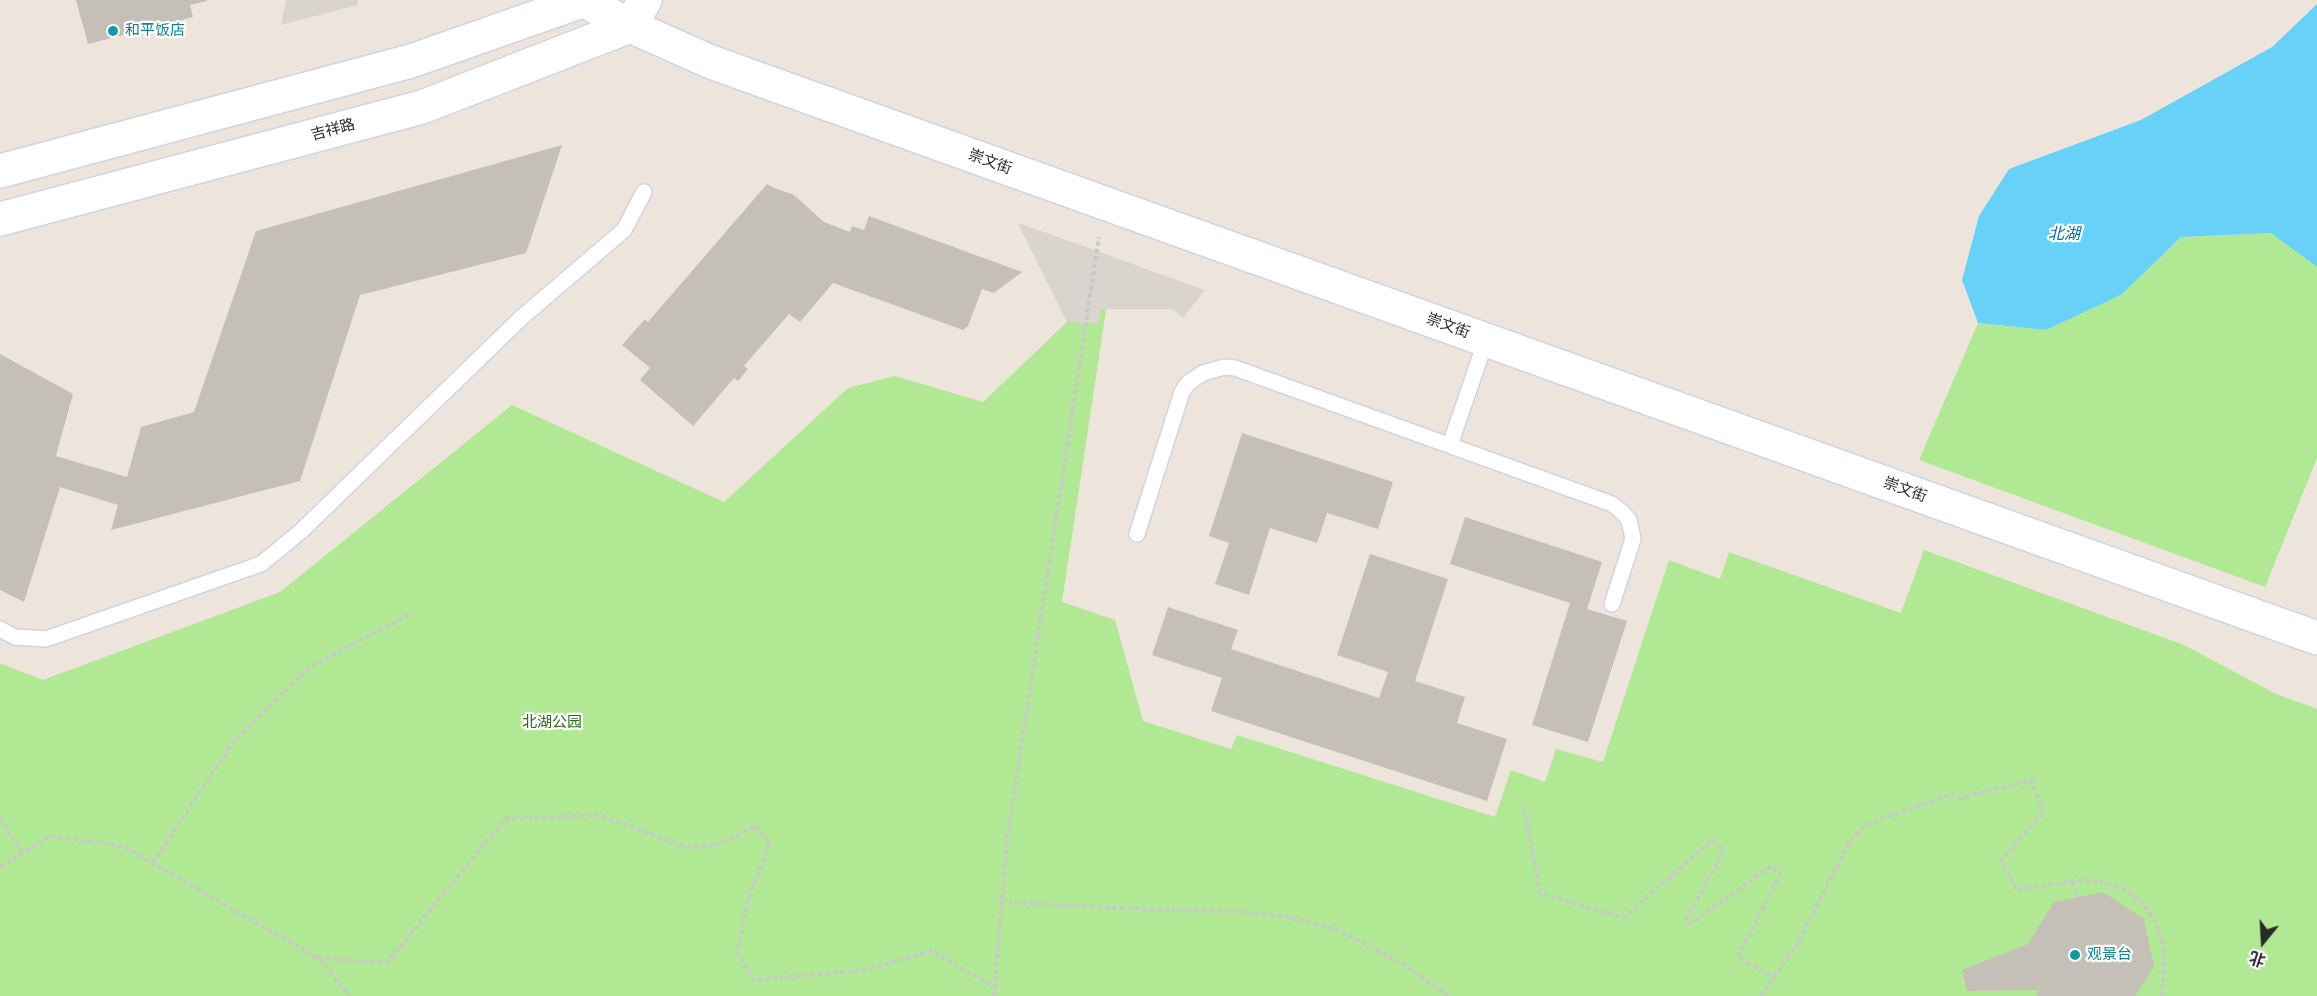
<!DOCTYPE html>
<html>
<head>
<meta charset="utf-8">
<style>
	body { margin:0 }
	#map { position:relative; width:2317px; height:996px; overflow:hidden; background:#ede5db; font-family:"IBM Plex Sans","Noto Sans SC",sans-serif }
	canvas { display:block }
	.north { position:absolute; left:2233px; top:912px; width:60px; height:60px; -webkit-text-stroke:4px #fff; paint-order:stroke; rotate:198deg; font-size:16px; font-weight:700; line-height:24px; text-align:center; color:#2a2a2a }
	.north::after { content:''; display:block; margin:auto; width:21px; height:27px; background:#2a2a2a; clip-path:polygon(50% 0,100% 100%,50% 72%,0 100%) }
</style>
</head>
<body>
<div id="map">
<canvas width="2317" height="996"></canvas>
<div class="north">北</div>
</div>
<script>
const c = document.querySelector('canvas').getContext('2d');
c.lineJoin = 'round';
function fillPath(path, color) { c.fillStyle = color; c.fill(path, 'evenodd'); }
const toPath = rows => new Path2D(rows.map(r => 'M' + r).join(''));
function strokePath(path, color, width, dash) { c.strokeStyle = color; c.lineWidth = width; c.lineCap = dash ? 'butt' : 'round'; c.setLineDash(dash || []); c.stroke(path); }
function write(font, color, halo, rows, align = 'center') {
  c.font = font + ' "IBM Plex Sans","Noto Sans SC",sans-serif'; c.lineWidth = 4.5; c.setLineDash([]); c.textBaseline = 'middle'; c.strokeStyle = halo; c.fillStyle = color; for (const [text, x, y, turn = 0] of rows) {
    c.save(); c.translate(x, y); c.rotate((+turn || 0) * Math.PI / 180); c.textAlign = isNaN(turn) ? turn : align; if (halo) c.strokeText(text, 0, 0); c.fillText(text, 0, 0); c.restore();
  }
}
fillPath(toPath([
	[1018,223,1114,257,1062,602,1115,620,1143,721,1231,749,1237,735,1495,817,1511,770,1545,782,1556,749,1603,762,1669,560,1720,579,1729,552,1901,613,1924,550,2184,645,2276,694,2317,709,2317,996,0,996,0,663,43,680,280,592,512,405,724,502,848,388,895,376,983,402,1067,322],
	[2272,233,2317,267,2317,458,2265,587,1919,460,1978,323,2046,330,2121,295,2181,237]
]), '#b1e894');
fillPath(toPath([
	[286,0,358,0,358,5,281,25],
	[1018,223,1205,290,1183,318,1172,309,1101,309,1098,324,1067,322]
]), '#d9d5ce');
fillPath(toPath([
	[2317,4,2317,267,2271,233,2181,237,2121,295,2046,330,1978,323,1962,280,1979,216,2009,169,2141,120,2272,47]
]), '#67d1f7');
fillPath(toPath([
	[76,0,207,0,207,1,190,5,193,17,88,44],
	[562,145,526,253,360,295,300,481,111,530,118,505,60,487,24,602,0,590,0,354,73,394,56,456,127,477,141,427,194,412,256,231],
	[767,184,772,187,794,195,824,222,850,232,852,226,864,230,869,216,1022,272,994,293,982,289,968,326,963,330,833,283,800,322,789,314,744,366,748,369,738,381,734,378,693,426,640,380,650,368,622,345,645,319,648,322],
	[1242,433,1393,482,1378,529,1327,513,1317,543,1270,528,1249,595,1215,584,1229,543,1209,536],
	[1465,517,1602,562,1587,609,1627,621,1588,742,1532,725,1570,603,1450,564],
	[1370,554,1448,579,1415,681,1465,697,1457,723,1507,739,1487,801,1211,711,1222,678,1152,655,1168,607,1238,630,1231,649,1379,698,1388,672,1337,655],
	[2103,892,2144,919,2154,967,2135,996,2036,996,2039,990,1967,991,1962,970,2028,944,2054,902]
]), '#c5c0b7');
const lane = toPath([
	[1450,445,1486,340],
	[1137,534,1182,392,1188,383,1203,373,1224,367,1235,368,1612,504,1622,512,1629,520,1633,539,1612,604],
	[0,629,15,637,46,639,261,564,300,532,521,318,624,230,644,192]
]);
const secondary = toPath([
	[583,0,630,26,711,62,2317,638],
	[0,171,411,61,585,0],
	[0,219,422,107,630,26,645,0]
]);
strokePath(lane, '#d0d4e4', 18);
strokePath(secondary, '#d0d4e4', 36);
strokePath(toPath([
	[1524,808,1540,893,1623,918,1712,840,1724,850,1686,920,1691,924,1771,866,1780,874,1738,957,1773,977],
	[0,818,22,854],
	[153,863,235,739,310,667,412,613],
	[0,867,50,836,123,846,318,958,350,996],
	[2073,881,2077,897],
	[1000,902,1160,910,1231,911,1283,916,1336,929,1405,965,1448,996],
	[318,958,387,963,505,819,600,815,688,848,724,843,755,826,770,843,748,899,737,953,754,980,866,970,932,951,994,987],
	[994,996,1007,840,1099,237],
	[1761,996,1797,944,1849,843,1865,825,1952,794,1961,798,2031,780,2044,812,2001,860,2017,890,2080,880,2102,882,2125,890,2143,903,2156,923,2163,945,2164,966,2162,996]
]), '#c8c8c8', 4, [4.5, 3]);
strokePath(lane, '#fff', 15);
strokePath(secondary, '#fff', 33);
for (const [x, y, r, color] of [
	[113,31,6,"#0f9aa8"],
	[2075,955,6,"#0f9aa8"]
]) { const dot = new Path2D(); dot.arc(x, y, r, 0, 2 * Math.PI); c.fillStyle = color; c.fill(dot); strokePath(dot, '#fff', 2); }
write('15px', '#0d838f', '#fff', [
	["和平饭店",125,31],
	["观景台",2087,955]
], 'left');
write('15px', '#2a2a2a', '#fff', [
	["吉祥路",333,130,-15],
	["崇文街",990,162,20],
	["崇文街",1448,326,20],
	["崇文街",1905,490,20]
]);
write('15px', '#286d15', '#fff', [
	["北湖公园",552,723]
]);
write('italic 16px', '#046ea4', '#fff', [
	["北湖",2064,234]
]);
</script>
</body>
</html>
